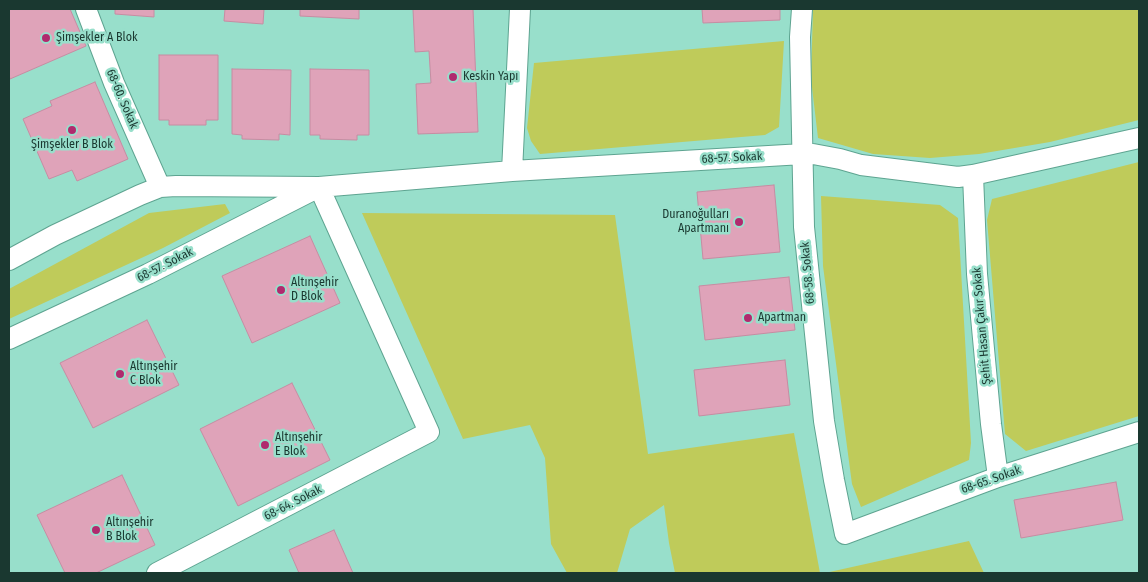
<!DOCTYPE html>
<html>
<head>
<meta charset="utf-8">
<style>
	body { margin:0 }
	#map { position:relative; width:1148px; height:582px; overflow:hidden; background:#98dfcb; font-family:"Fira Sans Condensed",sans-serif }
	canvas { display:block }
	.frame { position:absolute; inset:0; border:10px solid #1a3830; pointer-events:none }
</style>
</head>
<body>
<div id="map">
<canvas width="1148" height="582"></canvas>
<div class="frame"></div>
</div>
<script>
const c = document.querySelector('canvas').getContext('2d');
c.lineJoin = 'round';
function fillPath(path, color) { c.fillStyle = color; c.fill(path, 'evenodd'); }
const toPath = rows => new Path2D(rows.map(r => 'M' + r).join(''));
function strokePath(path, color, width, dash) { c.strokeStyle = color; c.lineWidth = width; c.lineCap = dash ? 'butt' : 'round'; c.setLineDash(dash || []); c.stroke(path); }
function write(font, color, halo, rows, align = 'center') {
  c.font = font + ' "Fira Sans Condensed",sans-serif'; c.lineWidth = 5; c.setLineDash([]); c.textBaseline = 'middle'; c.strokeStyle = halo; c.fillStyle = color; for (const [text, x, y, turn = 0] of rows) {
    c.save(); c.translate(x, y); c.rotate((+turn || 0) * Math.PI / 180); c.textAlign = isNaN(turn) ? turn : align; if (halo) c.strokeText(text, 0, 0); c.fillText(text, 0, 0); c.restore();
  }
}
fillPath(toPath([
	[813,9,1139,9,1139,120,1050,142,979,154,930,158,873,154,818,138,811,79],
	[784,41,779,127,765,135,540,154,531,141,527,128,534,63],
	[1139,162,1139,416,1026,451,1005,434,987,220,992,199],
	[821,196,940,205,958,218,971,443,969,460,861,507,852,484,823,266],
	[225,204,230,213,163,248,9,319,9,289,149,213],
	[362,213,615,215,648,454,794,433,820,573,675,573,669,543,664,505,630,529,617,573,567,573,551,544,545,458,530,425,463,439],
	[969,541,984,573,825,573]
]), '#bfcb5a');
const building = toPath([
	[9,9,70,9,86,46,10,79,9,75,9,9],
	[115,9,154,9,154,17,115,14,115,9],
	[225,9,264,9,263,24,224,21,225,9],
	[300,9,359,9,359,19,300,16,300,9],
	[413,9,473,9,478,132,418,134,416,84,431,83,429,51,415,52,413,9],
	[702,9,780,9,780,20,703,23,702,9],
	[159,55,218,55,218,120,206,120,206,125,169,125,169,120,159,120,159,55],
	[232,69,291,70,290,135,279,134,279,140,242,139,242,135,232,134,232,69],
	[310,69,369,70,369,135,357,135,357,140,320,139,320,135,310,135,310,69],
	[95,82,128,159,77,181,72,170,49,179,23,119,52,106,50,101,95,82],
	[774,185,780,252,703,259,697,192,774,185],
	[310,236,340,303,252,343,222,276,310,236],
	[789,277,795,330,705,340,699,286,789,277],
	[147,320,179,385,93,428,60,363,147,320],
	[785,360,790,405,699,416,694,370,785,360],
	[292,383,330,460,238,506,200,429,292,383],
	[122,475,155,545,96,573,65,573,37,515,122,475],
	[1116,482,1123,520,1021,538,1014,500,1116,482],
	[334,530,353,573,299,573,289,550,334,530]
]);
fillPath(building, '#dfa3b9');
strokePath(building, '#c68ca2', 1);
const minor = toPath([
	[86,9,114,83,160,187],
	[802,9,800,37,804,227,824,421,834,480,845,534,998,477,1139,432],
	[512,171,520,9],
	[973,175,977,274,991,424,998,477],
	[9,260,55,235,140,195,160,187,176,186,319,187,512,171,803,154,813,154,840,159,861,165,958,177,973,175,1139,138],
	[9,339,148,274,319,187,429,432,157,573]
]);
strokePath(minor, '#5ea491', 22);
strokePath(minor, '#fff', 20);
for (const [x, y, r, color] of [
	[46,38,5,"#b02a6e"],
	[453,77,5,"#b02a6e"],
	[72,130,5,"#b02a6e"],
	[739,222,5,"#b02a6e"],
	[281,290,5,"#b02a6e"],
	[748,318,5,"#b02a6e"],
	[120,374,5,"#b02a6e"],
	[265,445,5,"#b02a6e"],
	[96,530,5,"#b02a6e"]
]) { const dot = new Path2D(); dot.arc(x, y, r, 0, 2 * Math.PI); c.fillStyle = color; c.fill(dot); strokePath(dot, '#98dfcb', 2); }
write('12px', '#1a3830', '#98dfcb', [
	["Şimşekler A Blok",56,38],
	["Keskin Yapı",463,77],
	["Şimşekler B Blok",72,145,"center"],
	["Duranoğulları",729,215,"right"],
	["Apartmanı",729,229,"right"],
	["Altınşehir",291,283],
	["D Blok",291,297],
	["Apartman",758,318],
	["Altınşehir",130,367],
	["C Blok",130,381],
	["Altınşehir",275,438],
	["E Blok",275,452],
	["Altınşehir",106,523],
	["B Blok",106,537]
], 'left');
write('12px', '#1a3830', '#98dfcb', [
	["68-60. Sokak",122,99,67],
	["68-57. Sokak",732,158,-3],
	["68-57. Sokak",165,265,-27],
	["68-58. Sokak",808,273,-95],
	["Şehit Hasan Çakır Sokak",982,326,-95],
	["68-65. Sokak",991,480,-19],
	["68-64. Sokak",293,503,-27]
]);
</script>
</body>
</html>
